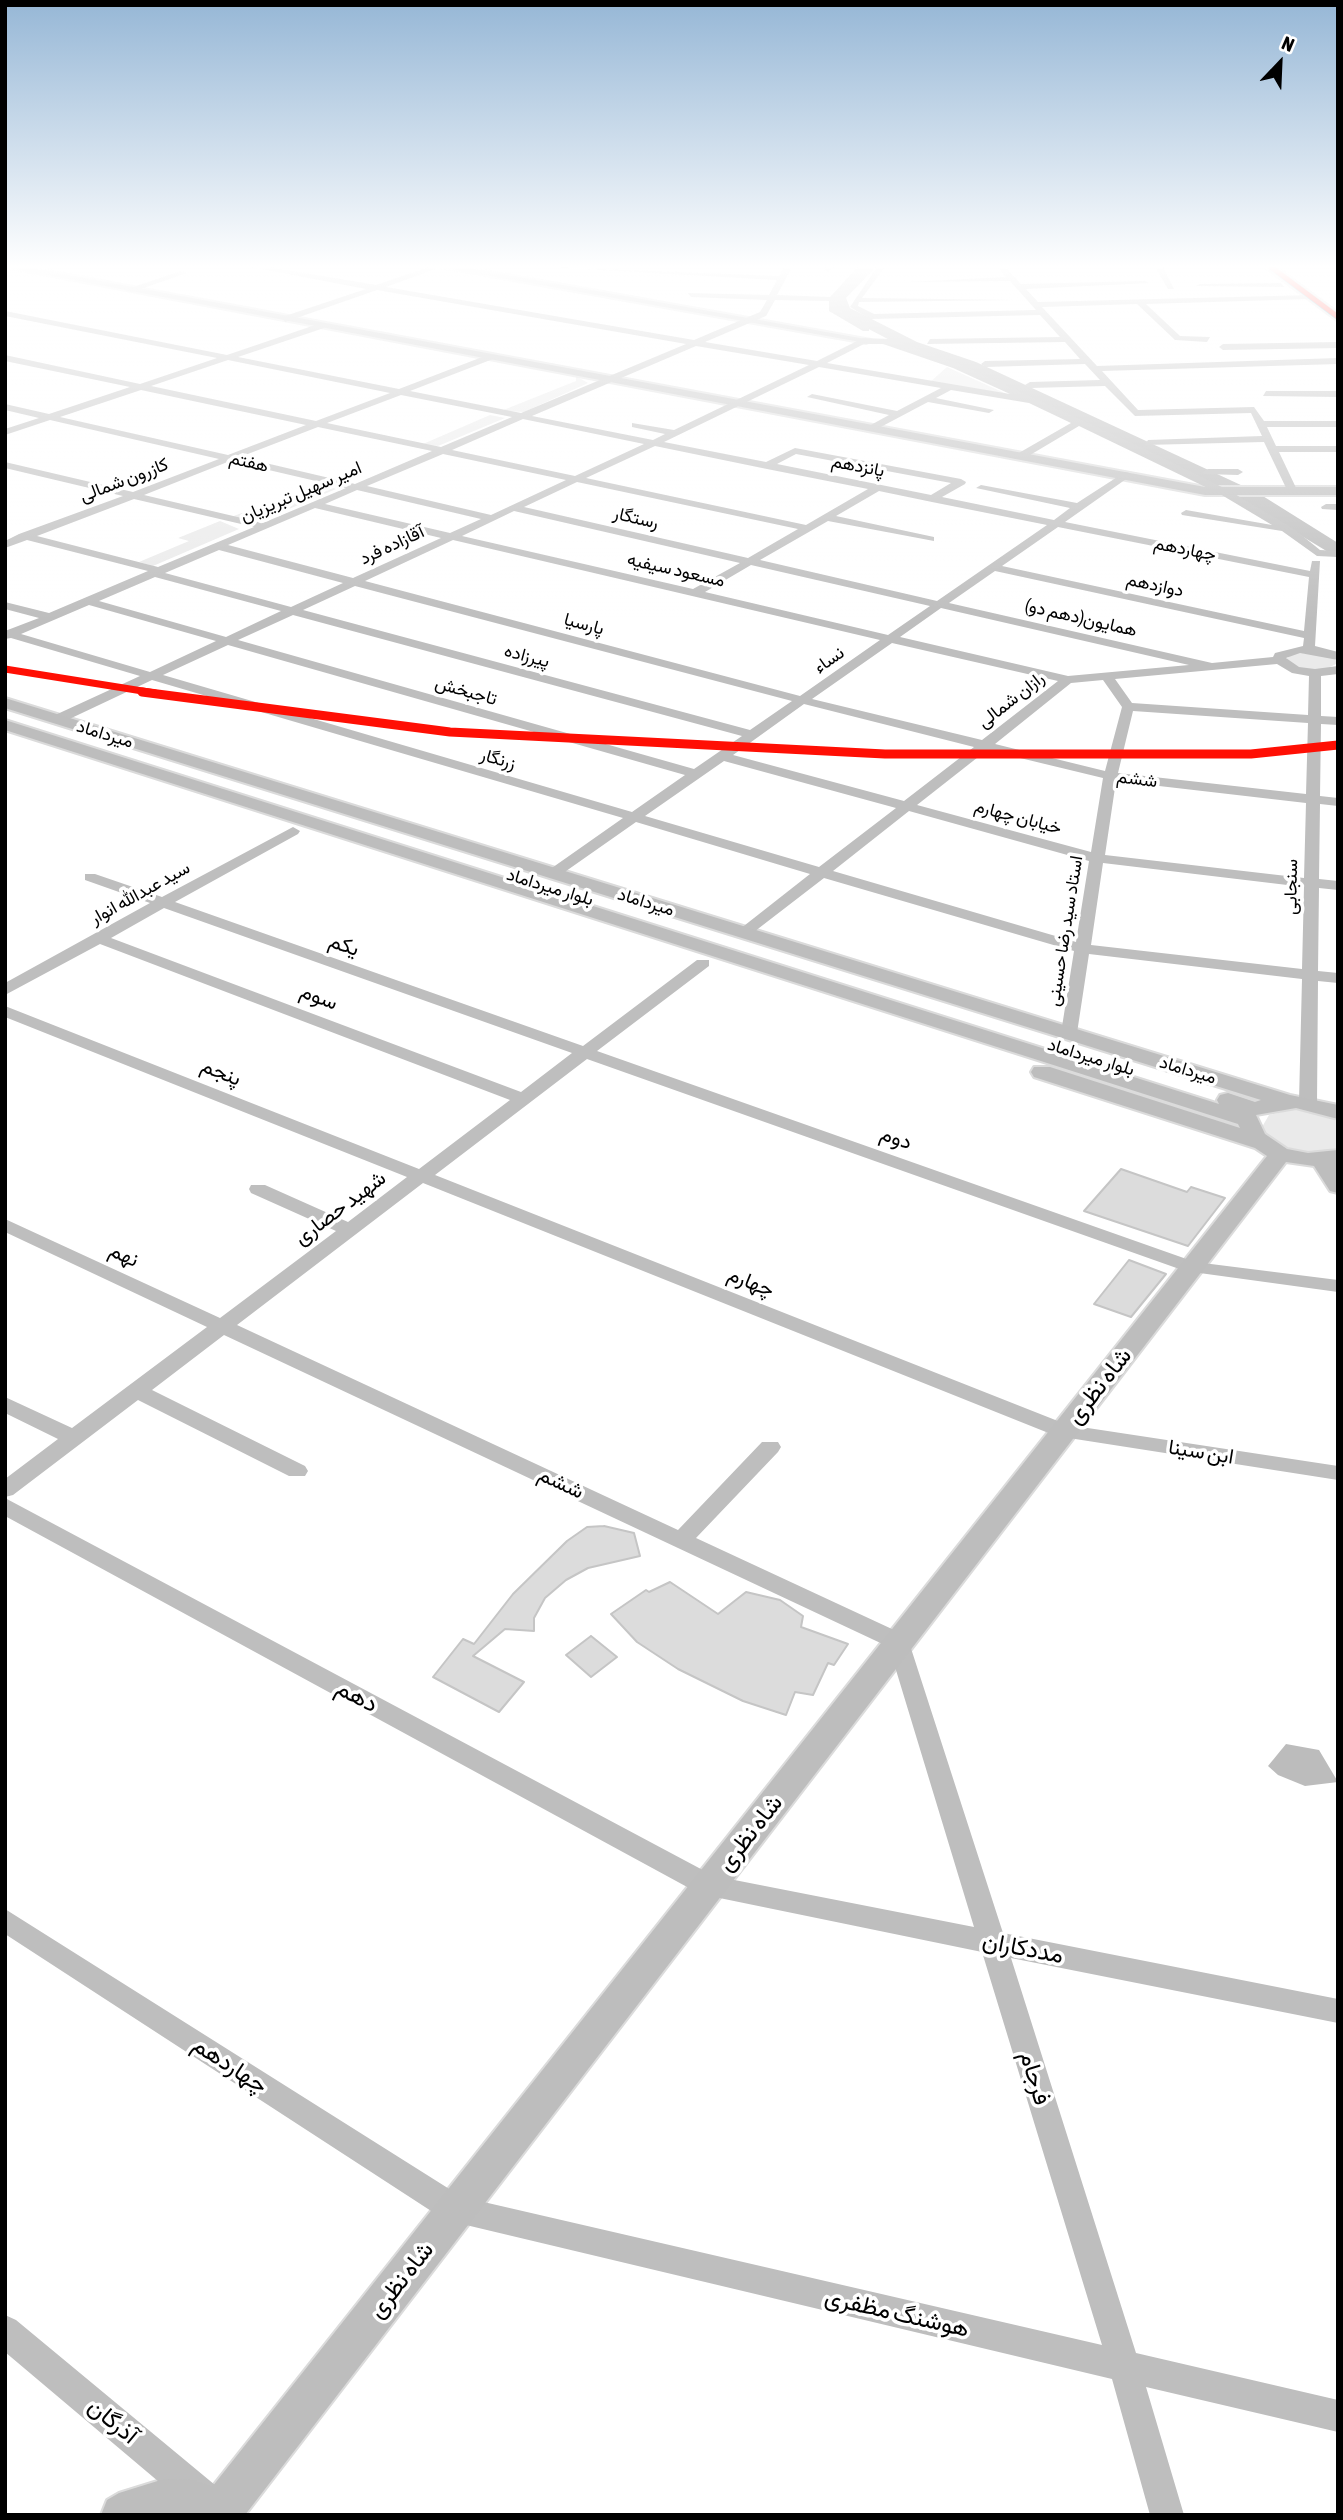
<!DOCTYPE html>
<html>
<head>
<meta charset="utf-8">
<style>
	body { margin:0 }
	#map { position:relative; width:1343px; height:2520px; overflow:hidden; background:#fff; font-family:"Asap Condensed",sans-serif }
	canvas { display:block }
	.frame { position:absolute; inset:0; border:7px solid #000; pointer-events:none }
	.north { position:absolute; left:1245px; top:28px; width:70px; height:70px; -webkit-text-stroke:5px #fff; paint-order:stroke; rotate:23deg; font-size:19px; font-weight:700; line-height:28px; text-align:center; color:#000 }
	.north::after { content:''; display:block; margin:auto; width:24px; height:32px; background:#000; clip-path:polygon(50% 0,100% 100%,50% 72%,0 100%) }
</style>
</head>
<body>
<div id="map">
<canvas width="1343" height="2520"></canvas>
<div class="frame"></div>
<div class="north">N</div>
</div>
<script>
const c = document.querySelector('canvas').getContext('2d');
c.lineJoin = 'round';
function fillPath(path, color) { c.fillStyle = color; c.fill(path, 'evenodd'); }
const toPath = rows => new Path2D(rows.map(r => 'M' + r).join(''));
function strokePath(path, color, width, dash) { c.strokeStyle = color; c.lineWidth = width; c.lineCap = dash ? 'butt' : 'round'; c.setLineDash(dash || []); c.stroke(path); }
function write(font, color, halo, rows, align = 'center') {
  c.font = font + ' "Asap Condensed",Vazirmatn,sans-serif'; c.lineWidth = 7; c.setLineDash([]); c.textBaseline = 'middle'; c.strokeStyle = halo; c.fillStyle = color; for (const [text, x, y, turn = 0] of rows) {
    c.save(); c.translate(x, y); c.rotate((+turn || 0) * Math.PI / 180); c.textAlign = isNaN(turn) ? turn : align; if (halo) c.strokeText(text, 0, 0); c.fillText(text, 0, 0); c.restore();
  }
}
fillPath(toPath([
	[947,367,1009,395,930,382],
	[576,376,588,383,524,412,501,411,576,381],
	[490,415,505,418,438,446,423,444],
	[325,485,336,489,256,523,231,517,242,513,253,515],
	[220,521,239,529,153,566,139,562,189,541,178,538],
	[1295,652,1333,657,1338,663,1324,670,1299,668,1286,659],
	[1301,1108,1326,1115,1338,1122,1338,1148,1307,1153,1294,1151,1265,1134,1262,1127,1269,1115]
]), '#eaeaea');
fillPath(toPath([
	[1286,1744,1319,1750,1338,1782,1305,1786,1278,1775,1268,1766]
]), '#bcbcbc');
fillPath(toPath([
	[860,267,876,267,846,298,850,308,917,342,976,362,1258,493,1338,543,1338,558,1244,501,964,368,905,348,840,314,833,306,832,298,846,279,860,267]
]), '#bcbcbc');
const building = toPath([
	[1121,1169,1187,1192,1191,1187,1225,1198,1188,1246,1084,1211,1121,1169],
	[1129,1260,1166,1274,1131,1317,1094,1304,1129,1260],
	[604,1526,634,1533,640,1556,588,1568,566,1580,545,1598,534,1618,534,1631,505,1629,473,1656,524,1682,499,1712,433,1677,463,1639,474,1644,513,1594,567,1541,587,1527,604,1526],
	[670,1582,718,1614,746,1592,780,1600,803,1616,801,1627,848,1644,834,1665,828,1663,813,1695,795,1692,786,1715,743,1701,678,1669,637,1642,611,1614,646,1590,649,1592,670,1582],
	[591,1636,617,1657,591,1677,566,1655,591,1636]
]);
fillPath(building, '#dcdcdc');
strokePath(building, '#c5c5c5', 2);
const major = toPath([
	[5,267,26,267,1205,487,1338,487,1338,495,1205,495,5,267],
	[440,267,463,267,871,340,866,343,440,267],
	[1265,267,1276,267,1338,313,1338,321,1265,267],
	[5,698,1290,1095,1338,1105,1338,1119,1296,1108,1256,1115,1265,1134,1287,1149,1308,1153,1338,1150,1338,1193,1330,1191,1314,1166,1286,1162,245,2515,101,2515,107,2500,119,2493,164,2479,194,2480,212,2487,1267,1156,1255,1148,1034,1077,1031,1072,1034,1067,1050,1067,1240,1128,1238,1124,5,730,5,720,1219,1104,1217,1100,1220,1095,1228,1093,1255,1102,1261,1100,5,708,5,698]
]);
strokePath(major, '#dbdbdb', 4);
fillPath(toPath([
	[251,267,269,267,376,285,429,267,441,267,386,287,694,340,760,312,767,300,691,297,688,293,769,295,777,280,548,267,780,276,784,267,792,267,777,295,830,297,858,267,866,267,838,298,836,308,869,327,869,331,863,331,829,311,829,301,775,300,766,316,705,342,817,361,863,338,890,339,959,364,1145,449,1228,490,1294,529,1320,550,1338,551,1338,557,1317,556,1282,531,1182,515,1181,513,1186,510,1272,525,1220,494,1079,426,1025,458,1017,458,1017,454,1071,423,1029,403,951,390,936,398,994,410,989,413,928,402,875,430,869,430,869,426,889,415,807,397,812,394,897,411,941,388,819,367,664,442,766,462,795,448,961,479,966,482,965,484,942,497,1054,520,1070,508,976,488,981,485,1077,503,1125,472,1129,473,1129,477,1065,522,1310,571,1312,561,1320,561,1315,646,1338,652,1338,660,1300,653,1286,658,1299,667,1315,669,1338,666,1338,674,1321,676,1321,716,1338,717,1338,725,1321,724,1320,796,1338,798,1338,806,1320,804,1319,879,1338,881,1338,890,1319,888,1318,971,1338,973,1338,983,1318,981,1317,1102,1314,1106,1308,1107,1299,1102,1302,979,1089,954,1077,1033,1069,1038,1061,1033,1074,951,824,878,750,935,740,935,740,929,810,874,636,822,559,876,549,876,549,870,623,818,152,680,63,722,53,722,53,716,140,676,11,638,5,639,5,631,39,618,5,609,5,602,49,613,148,571,27,540,5,548,5,541,19,534,123,496,5,468,5,462,133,492,219,459,50,420,5,435,5,429,39,418,5,410,5,404,49,414,130,387,5,361,5,355,140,384,217,358,5,316,5,311,227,355,321,323,324,328,238,357,399,389,490,354,493,359,410,391,521,413,686,344,377,290,285,322,282,317,366,289,251,267],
	[864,344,883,344,953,368,1010,394,827,363,864,344],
	[696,346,809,365,674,430,632,423,632,427,665,434,653,440,532,416,696,346],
	[228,360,390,393,316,421,151,386,228,360],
	[141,390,306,425,228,455,60,417,141,390],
	[401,395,512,417,441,447,327,423,401,395],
	[523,419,644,444,575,476,452,450,523,419],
	[318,427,432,451,355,484,240,457,318,427],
	[655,446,767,469,868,489,806,525,586,478,655,446],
	[443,454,566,480,491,515,367,486,443,454],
	[796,454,951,483,931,495,777,464,796,454],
	[230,461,346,488,263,523,144,495,230,461],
	[577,482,798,529,748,558,524,507,577,482],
	[357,490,481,519,450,533,325,504,357,490],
	[879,491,932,502,1047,525,937,601,760,560,828,521,934,541,934,537,836,516,879,491],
	[134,499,254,527,158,567,37,536,134,499],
	[315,508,441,538,353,578,228,545,315,508],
	[514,511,740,563,693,589,462,536,514,511],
	[1058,527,1309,577,1304,631,1002,566,1058,527],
	[453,540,880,640,800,696,365,581,453,540],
	[219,550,343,583,291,607,165,573,219,550],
	[751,565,930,606,888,635,705,592,751,565],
	[995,571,1304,638,1303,646,1275,653,1273,657,1212,663,949,603,995,571],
	[155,577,281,611,226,637,99,601,155,577],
	[355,586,792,701,750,730,303,610,355,586],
	[89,605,216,641,150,672,21,634,89,605],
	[941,608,1189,665,1068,676,900,637,941,608],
	[293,615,742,736,694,769,238,640,293,615],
	[892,643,1058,681,982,740,812,699,892,643],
	[228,645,685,775,632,812,163,675,228,645],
	[1277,664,1292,673,1309,676,1308,715,1132,703,1115,679,1277,664],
	[1103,680,1122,707,1105,771,995,744,1071,683,1103,680],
	[804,704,974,747,904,801,733,755,804,704],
	[1133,711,1308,723,1306,794,1118,773,1133,711],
	[987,750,1103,778,1091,852,917,805,987,750],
	[724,761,896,808,819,867,645,816,724,761],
	[1116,781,1306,803,1304,878,1105,855,1116,781],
	[909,811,1089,861,1076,942,833,871,909,811],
	[1103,863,1304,887,1302,969,1091,945,1103,863],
	[826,267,834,267,828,272,824,270,826,267],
	[877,267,885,267,862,298,1016,300,859,302,858,306,874,314,1036,310,1010,281,907,282,1006,277,997,267,1005,267,1021,284,1145,281,1149,283,1026,289,1038,302,1313,295,1310,299,1146,304,1180,336,1210,337,1207,342,1175,340,1137,304,1042,307,1097,366,1338,358,1338,364,1102,371,1138,410,1254,407,1264,421,1338,421,1338,427,1267,427,1276,446,1338,446,1338,452,1279,452,1298,492,1293,495,1288,492,1264,442,1145,445,1148,440,1262,436,1251,413,1135,416,1105,386,1030,388,1025,385,1030,382,1100,380,1085,364,985,367,981,364,985,361,1080,359,1065,342,927,344,930,339,1060,337,1040,315,870,319,850,307,877,267],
	[1155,267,1163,267,1174,289,1168,289,1155,267],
	[180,271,187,273,132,292,125,290,180,271],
	[1281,283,1284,287,1196,286,1200,284,1281,283],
	[1338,342,1338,348,1223,350,1219,347,1223,344,1338,342],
	[1266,391,1338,391,1338,397,1263,396,1266,391],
	[1208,469,1238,469,1243,472,1238,475,1204,474,1203,472,1208,469],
	[1326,504,1338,504,1338,510,1322,509,1321,507,1326,504],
	[293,827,300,831,298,834,175,902,583,1046,697,960,709,960,709,966,597,1051,1195,1262,1338,1280,1338,1292,1185,1271,587,1059,435,1175,1068,1425,1338,1466,1338,1480,1056,1436,423,1183,237,1325,678,1530,762,1442,778,1442,781,1447,778,1452,696,1538,907,1636,1003,1933,1338,1999,1338,2023,1011,1958,1136,2353,1338,2400,1338,2432,1146,2387,1184,2515,1150,2515,1112,2379,445,2220,5,1934,5,1909,462,2197,1102,2345,982,1952,700,1894,5,1516,5,1498,714,1876,974,1927,889,1647,224,1335,152,1390,305,1466,308,1471,305,1476,289,1476,138,1400,13,1495,5,1497,5,1479,58,1439,5,1413,5,1397,72,1428,207,1327,5,1232,5,1219,220,1318,336,1231,251,1193,249,1189,251,1185,265,1185,348,1222,407,1177,5,1017,5,1006,419,1169,510,1100,100,944,5,995,5,983,150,903,85,880,85,874,95,874,162,897,293,827],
	[164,908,572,1053,521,1092,111,938,164,908],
	[5,2315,16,2320,215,2485,220,2497,215,2509,203,2514,191,2509,5,2352,5,2315]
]), '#bebebe');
fillPath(major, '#bdbdbd');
strokePath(toPath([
	[1270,267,1338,318]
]), '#00a9ce', 4.5);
strokePath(toPath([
	[1271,267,1338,317]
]), '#ff0f04', 5);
strokePath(toPath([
	[5,669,155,693]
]), '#ff0f04', 7);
strokePath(toPath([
	[142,692,450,732,885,754,1251,754,1338,745]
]), '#ff0f04', 9);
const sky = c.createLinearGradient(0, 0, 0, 620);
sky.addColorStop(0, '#96b7d6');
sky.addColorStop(0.43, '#fff');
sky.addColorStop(1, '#ffffff00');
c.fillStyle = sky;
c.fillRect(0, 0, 1343, 620);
write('18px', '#000', '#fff', [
	["هفتم",249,462,13],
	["پانزدهم",858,466,11],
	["کازرون شمالی",124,480,-21],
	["امیر سهیل تبریزیان",301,492,-23],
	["رستگار",636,518,13],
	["آقازاده فرد",392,545,-25],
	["چهاردهم",1185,549,11],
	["مسعود سیفیه",676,570,13],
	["دوازدهم",1155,585,12],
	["همایون(دهم دو)",1081,618,13],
	["پارسیا",584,624,15],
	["پیرزاده",527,656,15],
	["نساء",829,660,-35],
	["تاجبخش",466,691,16],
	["رازان شمالی",1011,700,-38],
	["میرداماد",105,734,17],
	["زرنگار",498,759,16],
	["ششم",1137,779,7],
	["خیابان چهارم",1018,817,15],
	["بلوار میرداماد",550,887,17],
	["سنجابی",1291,887,-89],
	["سید عبدالله انوار",140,893,-29],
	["میرداماد",646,902,17],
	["استاد سید رضا حسینی",1065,931,-81],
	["بلوار میرداماد",1091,1057,17],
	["میرداماد",1188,1070,17]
]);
write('21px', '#000', '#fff', [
	["یکم",344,945,19],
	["سوم",319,997,21],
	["پنجم",221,1072,22],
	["دوم",896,1138,19],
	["شهید حصاری",340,1208,-37],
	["نهم",124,1255,25],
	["چهارم",751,1282,22],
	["ابن سینا",1201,1452,9],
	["ششم",561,1483,25]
]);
write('24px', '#000', '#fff', [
	["شاه نظری",1099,1386,-52],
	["دهم",357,1696,28],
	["شاه نظری",750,1833,-52],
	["مددکاران",1023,1948,11],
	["چهاردهم",230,2065,33],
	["فرجام",1035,2078,73],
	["شاه نظری",401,2280,-52],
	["هوشنگ مظفری",897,2313,13],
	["آذرگان",113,2421,40]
]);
</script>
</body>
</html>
